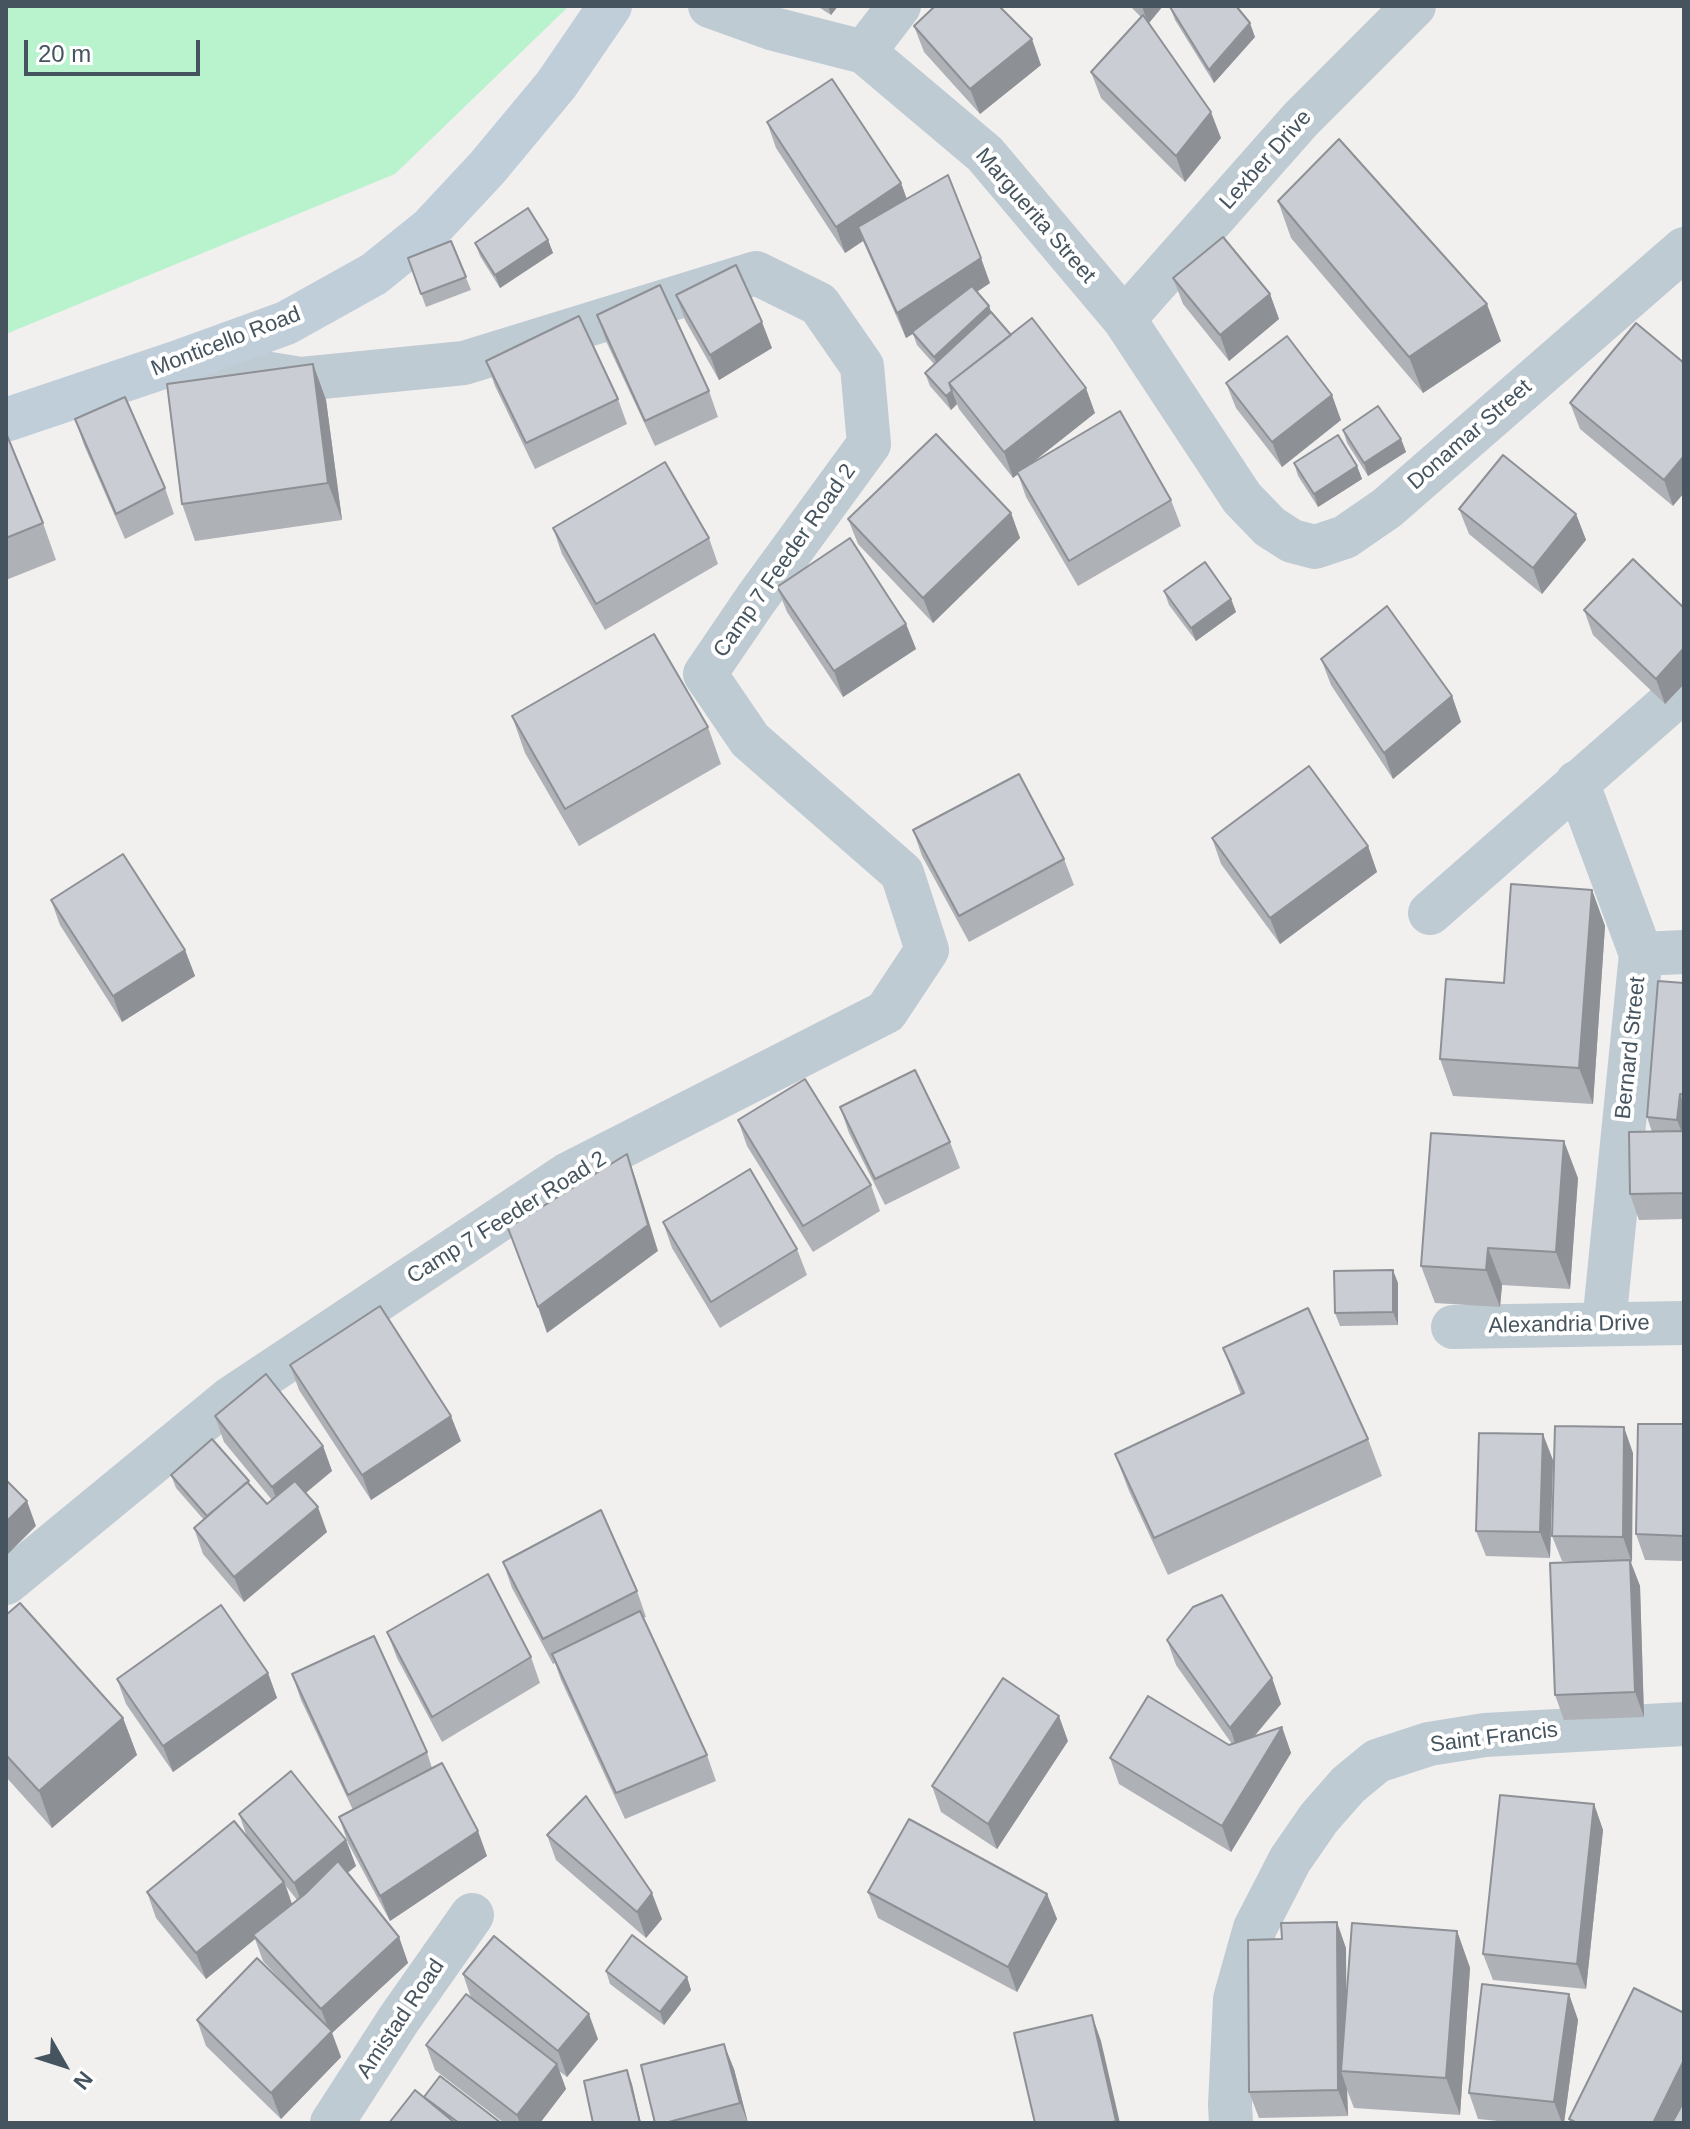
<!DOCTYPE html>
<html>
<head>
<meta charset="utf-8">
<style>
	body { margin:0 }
	#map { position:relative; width:1690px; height:2129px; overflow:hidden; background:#f2efef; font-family:Helvetica,sans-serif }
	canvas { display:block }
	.frame { position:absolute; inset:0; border:8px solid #45545e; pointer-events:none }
	.north { position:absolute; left:24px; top:2025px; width:80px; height:80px; -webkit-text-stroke:6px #fff; paint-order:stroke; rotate:129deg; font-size:22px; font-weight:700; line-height:32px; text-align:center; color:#45545e }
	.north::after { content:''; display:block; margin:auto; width:28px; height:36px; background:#45545e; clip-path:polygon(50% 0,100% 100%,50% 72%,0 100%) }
	.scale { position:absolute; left:24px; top:40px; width:176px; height:36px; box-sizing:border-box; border:4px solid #45545e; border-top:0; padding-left:10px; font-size:24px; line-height:28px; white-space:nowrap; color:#45545e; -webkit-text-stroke:6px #fff; paint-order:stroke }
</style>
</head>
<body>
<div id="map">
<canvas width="1690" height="2129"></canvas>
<div class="frame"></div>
<div class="north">N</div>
<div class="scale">20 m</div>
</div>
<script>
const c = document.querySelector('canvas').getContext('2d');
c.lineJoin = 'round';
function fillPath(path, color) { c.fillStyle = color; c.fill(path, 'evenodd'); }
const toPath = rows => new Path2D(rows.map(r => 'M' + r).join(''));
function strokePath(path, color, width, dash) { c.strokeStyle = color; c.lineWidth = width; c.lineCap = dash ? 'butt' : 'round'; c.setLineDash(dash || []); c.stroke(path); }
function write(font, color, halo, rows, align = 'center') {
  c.font = font + ' Helvetica,sans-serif'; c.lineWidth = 8; c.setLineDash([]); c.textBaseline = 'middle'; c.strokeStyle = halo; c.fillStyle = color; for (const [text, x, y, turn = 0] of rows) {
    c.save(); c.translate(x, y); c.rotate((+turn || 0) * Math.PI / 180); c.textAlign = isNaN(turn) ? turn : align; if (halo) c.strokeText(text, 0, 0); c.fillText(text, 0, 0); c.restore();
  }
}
fillPath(toPath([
	[6,6,569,6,395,174,6,334]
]), '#b9f3cd');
strokePath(toPath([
	[710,6,774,29,864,52,985,154,1124,319,1242,498,1270,527,1292,541,1315,547,1345,537,1387,508,1684,249],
	[864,52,899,6],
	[1124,319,1301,119,1414,6],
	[1577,782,1641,954,1604,1324],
	[1430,913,1684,690],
	[1641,954,1684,952],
	[1453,1327,1684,1323],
	[6,1583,231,1398,568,1174,886,1012,927,950,902,873,750,740,705,674,756,599,869,444,862,366,819,304,756,273,464,363,301,379,184,360],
	[332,2123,399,2019,472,1915],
	[1231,2123,1230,2105,1235,1999,1255,1928,1290,1860,1319,1818,1348,1785,1377,1761,1429,1744,1485,1735,1684,1724]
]), '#becbd2', 44);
strokePath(toPath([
	[6,420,184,360,286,323,374,274,431,228,487,168,556,85,610,6]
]), '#c0ceda', 44);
fillPath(toPath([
	[817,6,838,6,831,15],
	[1130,6,1163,6,1149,23,1221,138,1185,182,1101,98,1091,72,1141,17],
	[1170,7,1255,37,1214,83,1175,20],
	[914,26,1041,65,980,114,924,52],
	[767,122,901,183,907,199,990,283,977,292,992,313,1011,335,1095,413,1034,461,1171,500,1181,526,1078,586,1026,497,1018,474,1013,478,959,409,957,404,951,410,930,386,925,373,934,364,917,345,913,334,906,338,863,241,845,253,776,148],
	[1278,201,1501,341,1423,393,1291,238],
	[548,240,553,253,500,288,480,256,475,243],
	[451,241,471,290,426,307,408,258],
	[1173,278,1270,294,1279,319,1229,361,1183,304],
	[676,295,772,348,719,380,685,320],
	[597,315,709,391,718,417,655,446,606,341],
	[1636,323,1673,506,1580,429,1570,403],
	[486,361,618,399,627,424,535,469,495,386],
	[313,364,326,400,342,520,195,541,182,504],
	[1226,383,1341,420,1282,467,1236,408],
	[75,419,165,488,174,514,125,539,84,445],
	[1343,430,1401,439,1406,452,1368,476,1347,443],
	[6,433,43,523,56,560,6,580],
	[1294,463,1357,466,1362,479,1318,507,1298,476],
	[1459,509,1576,514,1586,540,1542,594,1469,534],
	[1011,513,1020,538,933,623,858,544,848,519],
	[553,528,709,538,718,564,605,630,562,554],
	[777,587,906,624,916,649,843,697,787,612],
	[1164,591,1231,599,1236,612,1196,641,1169,605],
	[1684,608,1684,684,1665,704,1593,635,1584,610],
	[1321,659,1452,696,1461,722,1393,779,1331,685],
	[512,716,708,727,721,764,579,846,525,753],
	[913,830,1064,859,1074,885,969,942,922,856],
	[1212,838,1368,846,1377,872,1280,944,1221,864],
	[1592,890,1605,926,1593,1104,1453,1096,1440,1059,1504,983],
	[51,900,185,950,195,976,122,1022,60,925],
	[1684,983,1684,1219,1639,1220,1630,1194,1652,1132,1647,1117],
	[840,1107,950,1142,960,1168,885,1205,849,1133],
	[738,1120,871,1185,880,1211,813,1252,747,1146],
	[1578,1178,1570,1289,1502,1285,1500,1307,1435,1303,1421,1266],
	[663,1222,797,1249,807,1275,720,1328,672,1248],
	[1398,1283,1398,1325,1340,1326,1335,1313],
	[1223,1348,1368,1439,1382,1476,1168,1575,1129,1491,1115,1454,1241,1395],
	[290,1365,461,1441,371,1500,299,1390],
	[215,1416,323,1446,332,1471,306,1493,327,1532,244,1602,203,1554,194,1528,204,1520,176,1488,171,1475,250,1486,267,1504,272,1500,224,1442],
	[1684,1424,1684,1561,1645,1560,1636,1534],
	[1633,1453,1631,1563,1640,1586,1644,1717,1564,1720,1555,1695,1584,1562,1562,1561,1552,1536],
	[1553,1460,1550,1558,1486,1556,1476,1531],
	[503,1562,637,1591,646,1617,643,1618,707,1755,716,1781,625,1819,561,1680,555,1663,553,1664,512,1588],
	[6,1615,123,1718,137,1755,52,1828,6,1777],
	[387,1632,531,1657,540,1683,442,1742,397,1658],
	[1167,1640,1272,1678,1281,1704,1254,1737,1282,1727,1291,1753,1231,1852,1119,1784,1110,1758,1232,1744,1176,1665],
	[268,1673,277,1698,173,1772,126,1704,117,1679],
	[292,1674,427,1752,432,1768,487,1856,390,1921,348,1843,339,1817,353,1810,301,1700],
	[1068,1741,997,1849,941,1812,932,1786],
	[1594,1804,1603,1830,1586,1989,1493,1980,1483,1954],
	[239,1814,346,1840,356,1866,347,1873,399,1937,408,1963,332,2033,341,2057,281,2119,206,2046,197,2020,290,1990,263,1961,255,1939,206,1979,156,1918,147,1892,247,1837],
	[286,1886,297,1900,292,1904],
	[547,1835,662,1919,646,1938,556,1860],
	[868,1892,1047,1894,1057,1919,1017,1992,878,1918],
	[1457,1931,1470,1968,1460,2115,1354,2108,1347,2090,1348,2116,1259,2118,1249,2092,1346,1948,1346,1994],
	[606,1971,687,1977,691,1990,664,2025,610,1984],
	[463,1974,598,2039,567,2077,559,2071,566,2089,540,2123,504,2123,435,2070,426,2045,471,1998],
	[1569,1994,1578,2020,1564,2123,1518,2123,1478,2119,1469,2093],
	[734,2069,748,2123,655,2123]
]), '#aeb1b6');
fillPath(toPath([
	[828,6,838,6,831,15],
	[1142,6,1163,6,1148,24],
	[1250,23,1255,37,1214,83,1209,70],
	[1032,39,1041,65,980,114,970,89],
	[1211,112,1221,138,1185,182,1176,156],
	[901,183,910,209,858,227,863,241,845,253,836,227],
	[548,240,553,253,500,288,495,275],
	[981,258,990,283,906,338,897,313],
	[1270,294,1279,319,1229,361,1220,335],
	[1487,304,1501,341,1423,393,1409,357],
	[989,306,994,319,939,370,934,357],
	[762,322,772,348,719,380,710,355],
	[313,364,326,400,342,520,328,483],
	[1086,388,1095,413,1013,478,1004,452],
	[952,391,957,404,951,410,946,396],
	[1332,395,1341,420,1282,467,1272,442],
	[1401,439,1406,452,1368,476,1364,463],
	[1684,456,1684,493,1673,506,1664,480],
	[1357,466,1362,479,1318,507,1314,494],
	[1011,513,1020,538,933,623,923,598],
	[1576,514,1586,540,1542,594,1533,568],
	[1231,599,1236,612,1196,641,1191,628],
	[906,624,916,649,843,697,834,671],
	[1684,648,1684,684,1665,704,1656,679],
	[1452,696,1461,722,1393,779,1384,753],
	[1368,846,1377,872,1280,944,1270,918],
	[1592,890,1605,926,1593,1104,1579,1068],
	[185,950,195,976,122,1022,113,996],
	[1680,1094,1684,1106,1684,1138,1677,1120],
	[1564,1141,1578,1178,1570,1289,1556,1252],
	[627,1154,636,1180,658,1251,547,1333,538,1307],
	[1488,1248,1502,1285,1500,1307,1486,1270],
	[1393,1270,1398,1283,1398,1325,1393,1312],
	[451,1416,461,1441,371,1500,362,1475],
	[1624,1427,1633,1453,1632,1563,1623,1537],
	[1543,1434,1553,1460,1550,1558,1540,1532],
	[323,1446,332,1471,282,1512,272,1487],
	[27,1501,36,1526,6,1556,6,1522],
	[318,1507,327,1532,244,1602,234,1577],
	[1630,1560,1640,1586,1644,1717,1635,1692],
	[268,1673,277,1698,173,1772,163,1746],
	[1272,1678,1281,1704,1239,1754,1230,1728],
	[1059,1716,1068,1741,997,1849,988,1824],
	[123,1718,137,1755,52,1828,39,1791],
	[1282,1727,1291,1753,1231,1852,1222,1826],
	[1594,1804,1603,1830,1586,1989,1577,1964],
	[478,1831,487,1856,390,1921,380,1896],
	[346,1840,356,1866,304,1908,294,1883],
	[284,1882,293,1907,253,1935,255,1939,206,1979,196,1953],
	[652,1893,662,1919,646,1938,637,1912],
	[1047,1894,1057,1919,1017,1992,1008,1967],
	[1337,1922,1346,1948,1347,2072,1341,2071,1347,2089,1348,2116,1338,2090],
	[1457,1931,1470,1968,1460,2115,1446,2078],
	[399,1937,408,1963,332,2033,341,2057,281,2119,271,2093,330,2033,321,2009],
	[687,1977,691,1990,664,2025,660,2012],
	[1569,1994,1578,2020,1564,2123,1562,2123,1554,2102],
	[589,2014,598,2039,567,2077,558,2051],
	[1092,2015,1101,2041,1120,2123,1117,2123,1116,2121],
	[724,2044,734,2069,748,2123,740,2103],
	[1684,2060,1684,2104,1675,2123,1653,2123],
	[557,2064,566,2089,540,2123,520,2123,517,2115],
	[627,2070,632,2084,641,2123,640,2123]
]), '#8d9094');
const building = toPath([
	[935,6,999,6,1032,39,970,89,914,26,935,6],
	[1171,6,1236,6,1250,23,1209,70,1170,7,1171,6],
	[1143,15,1211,112,1176,156,1091,72,1143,15],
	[832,79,901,183,836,227,767,122,832,79],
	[1339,139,1487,304,1409,357,1278,201,1339,139],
	[948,175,981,258,897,313,858,227,948,175],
	[528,208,548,240,495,275,475,243,528,208],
	[1223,237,1270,294,1220,335,1173,278,1223,237],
	[451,241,466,277,421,294,408,258,451,241],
	[736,265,762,322,710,355,676,295,736,265],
	[660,285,709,391,645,421,597,315,660,285],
	[972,286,989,306,934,357,912,332,972,286],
	[991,312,1011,335,949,383,952,391,946,396,925,373,991,312],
	[579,316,618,399,526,443,486,361,579,316],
	[1032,318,1086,388,1004,452,949,383,1032,318],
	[1636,323,1684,363,1684,456,1664,480,1570,403,1636,323],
	[1287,336,1332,395,1272,442,1226,383,1287,336],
	[313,364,328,483,182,504,167,384,313,364],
	[125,397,165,488,116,514,75,419,125,397],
	[1378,406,1401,439,1364,463,1343,430,1378,406],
	[1120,411,1171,500,1069,561,1017,472,1120,411],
	[6,433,43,523,6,538,6,433],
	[936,434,1011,513,923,598,848,519,936,434],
	[1338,435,1357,466,1314,494,1294,463,1338,435],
	[1503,455,1576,514,1533,568,1459,509,1503,455],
	[665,462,709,538,596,604,553,528,665,462],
	[850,538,906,624,834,671,777,587,850,538],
	[1633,559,1684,608,1684,648,1656,679,1584,610,1633,559],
	[1205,562,1231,599,1191,628,1164,591,1205,562],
	[1387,606,1452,696,1384,753,1321,659,1387,606],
	[654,634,708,727,565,809,512,716,654,634],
	[1309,766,1368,846,1270,918,1212,838,1309,766],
	[1019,774,1064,859,959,916,913,830,1019,774],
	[123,854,185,950,113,996,51,900,123,854],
	[1511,884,1592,890,1579,1068,1440,1059,1446,979,1504,983,1511,884],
	[1658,981,1684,983,1684,1094,1680,1094,1677,1120,1647,1117,1658,981],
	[915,1070,950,1142,875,1179,840,1107,915,1070],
	[805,1079,871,1185,803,1226,738,1120,805,1079],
	[1684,1131,1684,1193,1630,1194,1629,1132,1684,1131],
	[1431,1133,1564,1141,1556,1252,1488,1248,1486,1270,1421,1266,1431,1133],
	[627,1154,648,1225,538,1307,508,1228,627,1154],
	[750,1169,797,1249,711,1302,663,1222,750,1169],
	[1393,1270,1393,1312,1335,1313,1334,1271,1393,1270],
	[380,1306,451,1416,362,1475,290,1365,380,1306],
	[1308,1308,1368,1439,1154,1538,1115,1454,1244,1393,1223,1348,1308,1308],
	[266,1374,323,1446,272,1487,215,1416,266,1374],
	[1638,1424,1684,1424,1684,1536,1636,1534,1638,1424],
	[1555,1426,1624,1427,1623,1537,1552,1536,1555,1426],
	[1479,1433,1543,1434,1540,1532,1476,1531,1479,1433],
	[212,1439,249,1481,207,1516,171,1475,212,1439],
	[6,1480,27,1501,6,1522,6,1480],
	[295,1481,318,1507,234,1577,194,1528,247,1482,267,1504,295,1481],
	[601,1510,637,1591,543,1639,503,1562,601,1510],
	[1630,1560,1635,1692,1555,1695,1550,1563,1630,1560],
	[488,1574,531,1657,432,1717,387,1632,488,1574],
	[1222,1595,1272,1678,1230,1728,1167,1640,1193,1607,1222,1595],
	[20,1603,123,1718,39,1791,6,1755,6,1615,20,1603],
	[221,1605,268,1673,163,1746,117,1679,221,1605],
	[640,1611,707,1755,616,1793,552,1654,640,1611],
	[374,1636,427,1752,348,1795,292,1674,374,1636],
	[1003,1678,1059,1716,988,1824,932,1786,1003,1678],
	[1148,1696,1229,1745,1282,1727,1222,1826,1110,1758,1148,1696],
	[442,1763,478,1831,380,1896,339,1817,442,1763],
	[291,1771,346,1840,294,1883,239,1814,291,1771],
	[1500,1795,1594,1804,1577,1964,1483,1954,1500,1795],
	[586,1796,652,1893,637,1912,547,1835,586,1796],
	[909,1819,1047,1894,1008,1967,868,1892,909,1819],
	[234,1821,284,1882,196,1953,147,1892,234,1821],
	[338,1861,399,1937,321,2009,253,1935,305,1894,338,1861],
	[1337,1922,1338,2090,1249,2092,1248,1940,1282,1939,1281,1923,1337,1922],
	[1352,1923,1457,1931,1446,2078,1341,2071,1352,1923],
	[632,1935,687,1977,660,2012,606,1971,632,1935],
	[494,1936,589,2014,558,2051,463,1974,494,1936],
	[257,1958,332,2031,271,2093,197,2020,257,1958],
	[1482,1984,1569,1994,1554,2102,1469,2093,1482,1984],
	[1634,1988,1684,2013,1684,2060,1653,2123,1577,2123,1569,2119,1634,1988],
	[466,1994,557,2064,517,2115,426,2045,466,1994],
	[1092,2015,1116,2121,1109,2123,1035,2123,1014,2033,1092,2015],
	[724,2044,740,2103,665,2123,655,2123,641,2065,724,2044],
	[627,2070,640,2123,593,2123,584,2081,627,2070],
	[440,2076,501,2123,459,2123,424,2097,440,2076],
	[415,2090,455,2123,389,2123,415,2090],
	[1684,2101,1684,2123,1672,2123,1684,2101]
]);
fillPath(building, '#caced4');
strokePath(building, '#8d9094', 2);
write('22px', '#45545e', '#fff', [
	["Lexber Drive",1266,160,-48],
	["Marguerita Street",1035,216,49],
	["Monticello Road",226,342,-21],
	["Donamar Street",1470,435,-41],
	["Camp 7 Feeder Road 2",785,561,-55],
	["Bernard Street",1631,1048,-84],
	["Camp 7 Feeder Road 2",507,1218,-32],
	["Alexandria Drive",1569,1325,-1],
	["Saint Francis",1494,1738,-7],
	["Amistad Road",401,2019,-56]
]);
</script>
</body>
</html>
